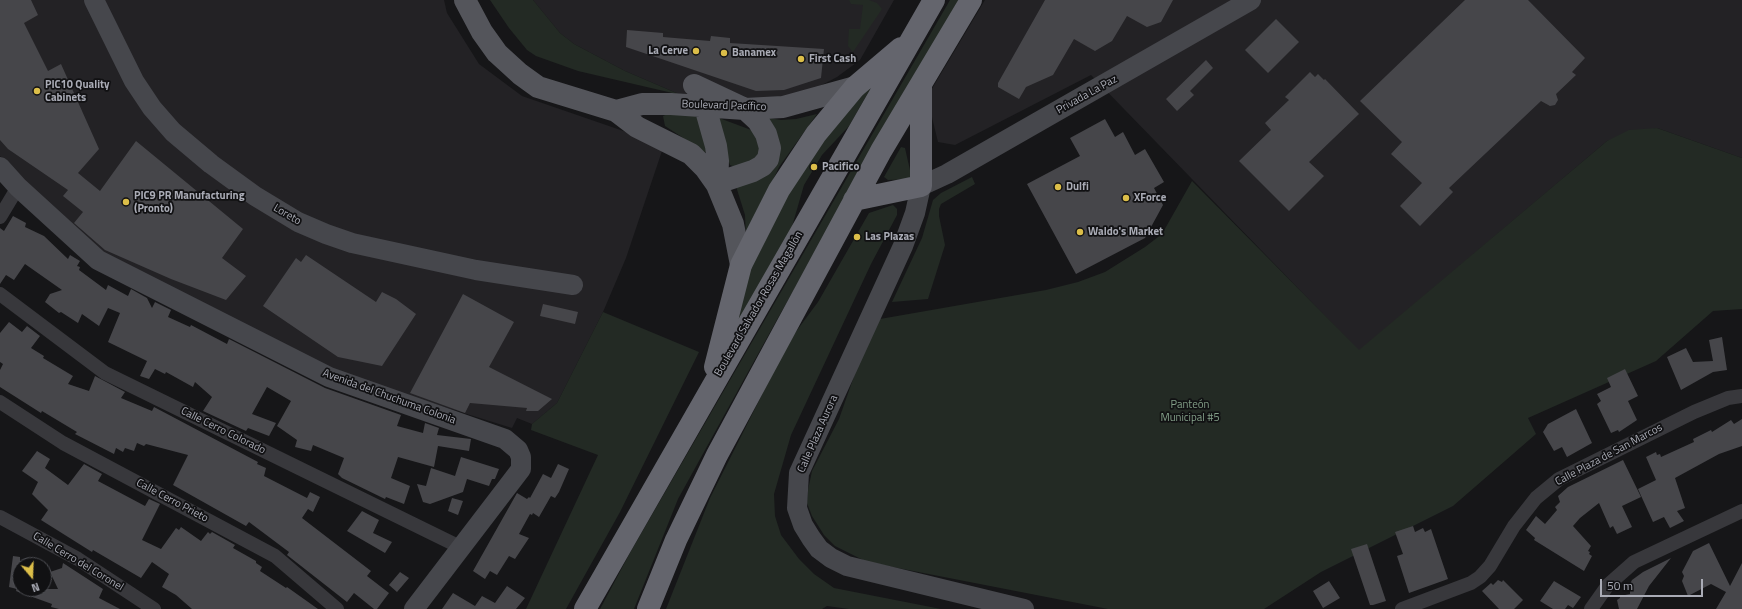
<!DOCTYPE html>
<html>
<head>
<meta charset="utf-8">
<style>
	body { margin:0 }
	#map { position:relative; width:1742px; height:609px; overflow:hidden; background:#161618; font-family:"Titillium Web",sans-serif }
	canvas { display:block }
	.north { position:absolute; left:12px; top:557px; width:40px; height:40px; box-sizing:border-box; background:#111113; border:1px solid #4e4f54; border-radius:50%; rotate:161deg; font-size:11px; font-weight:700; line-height:16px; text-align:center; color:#aaacb6 }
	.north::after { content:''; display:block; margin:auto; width:14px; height:18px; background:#dcbe49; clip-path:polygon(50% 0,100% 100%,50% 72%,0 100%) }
	.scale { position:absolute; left:1600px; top:579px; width:103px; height:18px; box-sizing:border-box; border:2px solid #aaacb6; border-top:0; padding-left:5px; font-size:12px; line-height:14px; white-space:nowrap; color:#aaacb6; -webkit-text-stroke:3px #111113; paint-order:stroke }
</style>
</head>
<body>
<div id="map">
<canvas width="1742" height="609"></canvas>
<div class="north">N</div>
<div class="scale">50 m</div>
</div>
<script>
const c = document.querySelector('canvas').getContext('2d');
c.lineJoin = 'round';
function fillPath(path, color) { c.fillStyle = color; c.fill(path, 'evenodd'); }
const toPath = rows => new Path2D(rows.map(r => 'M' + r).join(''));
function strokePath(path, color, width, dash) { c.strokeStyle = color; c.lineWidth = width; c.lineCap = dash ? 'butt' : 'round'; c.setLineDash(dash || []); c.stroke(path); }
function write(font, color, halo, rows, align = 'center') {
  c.font = font + ' "Titillium Web",sans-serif'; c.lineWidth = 3.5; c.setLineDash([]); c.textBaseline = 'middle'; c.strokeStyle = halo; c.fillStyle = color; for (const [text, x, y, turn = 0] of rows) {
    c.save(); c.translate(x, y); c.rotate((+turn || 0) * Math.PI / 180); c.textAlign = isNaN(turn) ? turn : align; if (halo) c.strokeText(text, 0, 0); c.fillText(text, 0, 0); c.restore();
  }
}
fillPath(toPath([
	[0,0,444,0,447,13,479,64,522,96,664,145,626,258,603,312,557,403,532,424,517,418,512,428,338,374,92,251,0,156],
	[533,0,894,0,860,60,837,77,816,88,782,98,750,100,681,95,625,71,574,44,560,33],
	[985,0,1742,0,1742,158,1657,128,1607,141,1359,351,1091,75,955,145,938,142,927,97]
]), '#232225');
fillPath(toPath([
	[490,0,533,0,560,33,574,44,625,71,681,95,578,71,536,56,527,50,509,28],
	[849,0,869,0,877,3,882,9,853,52,848,46,849,29,860,29,863,5,851,4],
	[950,0,959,0,779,316,678,499,634,609,600,609,631,551],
	[877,77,849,126,822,155,804,185,791,230,708,375,753,256,814,149],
	[670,113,692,114,699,119,711,156,665,126,663,116],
	[817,114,779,167,746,238,745,215,735,183,769,170,764,117,781,120,796,119],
	[719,118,754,131,760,150,756,159,737,168,730,165,716,125],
	[1657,128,1742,158,1742,309,1713,311,1656,361,1528,418,1536,434,1453,506,1321,572,1264,609,1108,609,867,562,835,546,824,535,812,516,807,503,808,490,812,471,839,419,858,365,880,319,1046,290,1078,282,1105,272,1145,247,1162,234,1192,181,1359,350,1607,141,1629,130],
	[901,147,905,148,912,179,888,180,884,177],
	[972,177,975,184,941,204,939,209,939,216,945,245,928,299,892,302,922,238,933,200,941,193],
	[893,205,897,209,897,215,871,264,791,435,774,494,775,516,781,535,799,559,814,574,834,588,941,609,849,609,827,606,822,609,666,609,710,498,789,341,818,302,869,213],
	[603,312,699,352,620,512,566,609,526,609,598,455,531,430,532,424,557,403]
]), '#232a24');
fillPath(toPath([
	[0,0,31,0,38,15,24,23,48,71,61,64,99,149,78,173,100,191,136,141,243,229,222,258,246,276,226,300,171,279,105,250,74,223,83,212,63,196,68,190,8,149,0,140],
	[1045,0,1173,0,1161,22,1147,27,1127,16,1112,41,1095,51,1074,39,1053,75,1026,87,1019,99,998,87,998,83],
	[1465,0,1528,0,1585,58,1572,72,1576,75,1556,94,1558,100,1555,105,1550,106,1541,101,1449,188,1453,192,1420,226,1400,206,1422,183,1391,154,1402,142,1360,101],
	[1276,19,1299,42,1268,73,1245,50],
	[627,30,663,33,663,37,710,41,711,36,730,38,730,43,824,49,821,78,784,90,756,91,626,47],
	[1206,60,1213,68,1190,91,1194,95,1177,111,1166,99],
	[1310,72,1315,77,1318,74,1324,80,1325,79,1359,114,1309,162,1324,176,1289,211,1239,161,1271,130,1265,123,1289,100,1285,97],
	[1105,119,1115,137,1123,132,1135,155,1145,149,1164,182,1154,188,1163,205,1145,238,1076,274,1027,184,1080,156,1070,138],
	[13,216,26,223,25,227,44,236,68,259,70,255,80,261,77,266,80,267,79,270,106,290,108,285,128,296,131,289,147,298,152,308,155,302,171,310,168,317,190,327,191,325,227,344,229,339,325,388,401,415,397,426,423,433,425,423,439,428,437,435,471,439,469,451,438,446,434,467,398,457,391,478,410,486,404,504,386,497,385,499,342,478,338,474,344,458,313,445,311,451,295,447,297,440,277,426,291,401,267,387,252,414,276,423,269,436,248,428,246,431,203,411,212,397,195,382,193,387,166,372,165,374,155,369,149,379,140,376,147,361,108,342,120,313,108,308,99,326,82,314,78,323,61,312,59,313,45,302,50,294,62,290,25,264,14,280,6,275,0,284,0,228,4,231],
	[306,255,376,302,382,292,396,299,416,314,382,366,338,357,263,306,296,258,301,262],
	[463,294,514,322,489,367,552,399,538,411,526,411,527,408,470,403,465,413,410,393],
	[543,304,578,312,575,324,540,316],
	[9,322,22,332,27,326,40,336,31,348,44,356,43,358,73,376,68,384,89,391,95,376,125,392,121,398,152,411,154,407,258,462,257,464,266,468,264,476,307,498,310,492,320,497,313,512,308,509,302,518,371,571,367,576,389,593,377,609,374,609,354,593,347,602,287,555,289,552,249,522,246,526,173,485,188,455,146,444,144,446,137,443,134,451,125,448,123,452,116,448,114,454,75,434,77,432,42,411,41,413,0,387,0,370,3,364,0,362,0,333],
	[1722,337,1727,370,1713,372,1681,390,1667,357,1686,348,1693,362,1713,361,1709,340],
	[1625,369,1638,396,1628,401,1637,420,1619,432,1618,430,1611,433,1597,404,1601,401,1597,394,1611,387,1607,378],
	[1576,409,1592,443,1567,457,1562,447,1554,451,1543,432,1548,424],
	[1742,419,1742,446,1719,454,1675,478,1685,508,1677,511,1684,521,1670,528,1664,517,1653,522,1638,489,1656,480,1646,457,1656,452,1657,455,1660,454,1661,457,1694,442,1693,439,1711,430,1712,432,1731,420,1734,424],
	[37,451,50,459,45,468,68,485,84,464,102,474,98,481,145,506,149,499,160,504,142,540,161,549,176,528,179,530,181,527,201,541,208,532,210,534,212,532,235,545,233,548,256,561,256,563,262,567,260,571,286,588,287,587,318,609,192,609,176,595,162,587,169,574,152,562,141,578,93,550,92,552,41,520,48,510,32,494,38,482,22,471],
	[461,457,499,469,495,479,492,479,489,486,467,479,463,492,430,504,423,502,417,484,426,486,431,468,455,476],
	[1623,460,1641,497,1622,506,1632,527,1617,534,1613,526,1610,528,1599,503,1580,518,1573,526,1591,546,1588,551,1590,552,1589,554,1592,556,1584,571,1534,540,1535,538,1526,530,1536,516,1545,524,1557,510,1555,507,1560,502,1558,496,1568,487],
	[558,464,569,469,559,492,555,498,551,496,539,517,533,513,532,515,530,514,519,534,529,538,515,559,509,556,497,575,490,571,485,579,473,571,517,493,527,499,529,497,530,498,543,474,551,478],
	[452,498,463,501,458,515,448,511],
	[362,511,379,520,373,533,392,542,385,553,347,531],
	[1413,526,1415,532,1423,528,1425,532,1431,529,1448,579,1409,593,1397,556,1403,554,1395,532],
	[1709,543,1730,586,1742,563,1742,609,1716,609,1726,592,1711,584,1688,596,1682,581,1684,576,1682,572,1693,551],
	[1367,544,1386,601,1373,605,1370,605,1351,549],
	[13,556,20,557,20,589,58,589,50,572,62,568,63,563,103,589,99,598,120,609,59,609,51,607,52,604,16,591,17,589,9,587],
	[1671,558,1649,586,1637,609,1619,609,1617,600,1620,598,1620,596,1630,594,1630,584,1632,580,1643,572],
	[400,572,409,578,397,592,389,585],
	[1498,580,1502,582,1503,580,1523,600,1514,609,1499,609,1482,591,1491,583,1493,585],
	[1329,581,1340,598,1323,608,1313,591],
	[1554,581,1581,597,1573,608,1568,605,1565,609,1553,609,1540,601],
	[507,586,525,598,516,609,442,609,453,593,475,606,482,596,495,603]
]), '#46464a');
strokePath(toPath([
	[0,217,18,187],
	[0,294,105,373,460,547],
	[0,402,63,443,275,556,337,609],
	[0,517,78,559,154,609],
	[1402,609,1471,583,1480,577,1490,566,1514,526,1536,498,1559,479,1694,412,1728,398,1742,396],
	[1591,609,1608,585,1634,562,1742,511]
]), '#38383c', 14);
strokePath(toPath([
	[94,0,134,81,152,108,173,132,211,164,255,196,298,222,326,234,352,243,476,270,573,285],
	[0,167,18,187,98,260,329,377,505,439,518,450,521,457,521,469,414,609],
	[1024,609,847,566,831,558,819,549,811,538,803,525,797,508,799,473,903,246,915,213,921,186,947,174,1251,0]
]), '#46474c', 20);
strokePath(toPath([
	[465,0,482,32,497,53,520,74,538,87,616,111,637,127,691,154,705,168,717,185,733,224,741,265],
	[694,85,745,109,758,121,766,134,770,148,768,159,762,166,753,171,726,180,717,185],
	[698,96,705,107,716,146,718,161,717,185],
	[616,111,642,104,671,104,745,109,783,107,855,87]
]), '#54555b', 22);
strokePath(toPath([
	[854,200,921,186,921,84],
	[715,367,741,265,779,190,816,134,855,87,901,48],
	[585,609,934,0],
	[648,609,676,540,717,455,881,151,971,0]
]), '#64656d', 22);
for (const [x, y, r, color] of [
	[696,51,4,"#dcbe49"],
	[724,53,4,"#dcbe49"],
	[801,59,4,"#dcbe49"],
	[37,91,4,"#dcbe49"],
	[814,167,4,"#dcbe49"],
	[1058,187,4,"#dcbe49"],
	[1126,198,4,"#dcbe49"],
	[126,202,4,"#dcbe49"],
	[1080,232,4,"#dcbe49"],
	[857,237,4,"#dcbe49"]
]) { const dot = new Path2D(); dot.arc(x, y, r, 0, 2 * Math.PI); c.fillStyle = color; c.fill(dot); strokePath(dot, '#111113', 1.5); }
write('bold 11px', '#aaacb6', '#111113', [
	["La Cerve",688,51,"right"],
	["Banamex",732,53],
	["First Cash",809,59],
	["PIC10 Quality",45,85],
	["Cabinets",45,98],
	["Pacifico",822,167],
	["Dulfi",1066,187],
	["PIC9 PR Manufacturing",134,196],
	["(Pronto)",134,209],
	["XForce",1134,198],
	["Waldo's Market",1088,232],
	["Las Plazas",865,237]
], 'left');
write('11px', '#aaacb6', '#111113', [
	["Privada La Paz",1087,95,-29],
	["Boulevard Pacífico",724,106,2],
	["Loreto",287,215,30],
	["Boulevard Salvador Rosas Magallón",759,304,-60],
	["Avenida del Chuchuma Colonia",389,397,20],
	["Calle Cerro Colorado",223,431,26],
	["Calle Plaza Aurora",818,434,-66],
	["Calle Plaza de San Marcos",1609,455,-28],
	["Calle Cerro Prieto",172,501,28],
	["Calle Cerro del Coronel",78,562,31]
]);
write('11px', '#839f88', '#111113', [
	["Panteón",1190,405],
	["Municipal #5",1190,418]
]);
</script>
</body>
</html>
